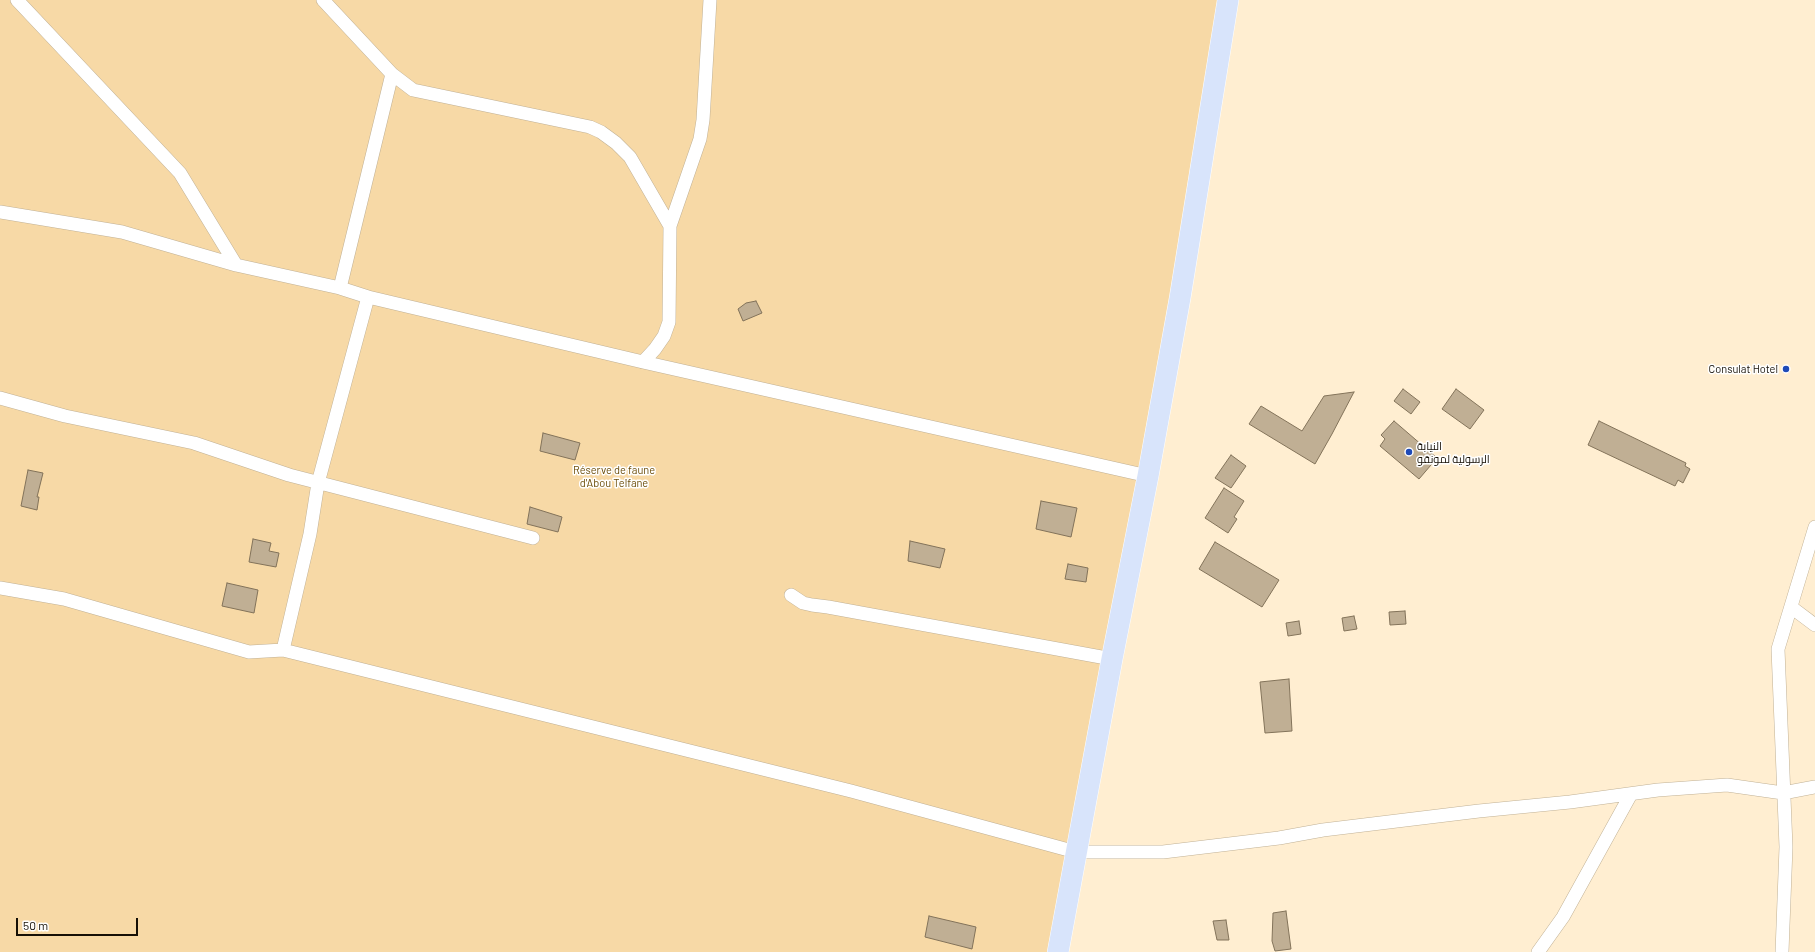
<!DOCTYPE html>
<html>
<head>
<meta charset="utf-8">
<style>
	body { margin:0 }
	#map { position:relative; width:1815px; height:952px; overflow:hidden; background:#ffeed1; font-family:Barlow,sans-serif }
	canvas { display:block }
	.scale { position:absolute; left:16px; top:918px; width:122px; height:18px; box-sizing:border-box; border:2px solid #161006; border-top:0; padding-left:5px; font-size:12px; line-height:14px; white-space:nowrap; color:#161006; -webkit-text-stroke:3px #fff; paint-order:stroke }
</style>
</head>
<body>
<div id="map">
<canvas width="1815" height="952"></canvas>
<div class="scale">50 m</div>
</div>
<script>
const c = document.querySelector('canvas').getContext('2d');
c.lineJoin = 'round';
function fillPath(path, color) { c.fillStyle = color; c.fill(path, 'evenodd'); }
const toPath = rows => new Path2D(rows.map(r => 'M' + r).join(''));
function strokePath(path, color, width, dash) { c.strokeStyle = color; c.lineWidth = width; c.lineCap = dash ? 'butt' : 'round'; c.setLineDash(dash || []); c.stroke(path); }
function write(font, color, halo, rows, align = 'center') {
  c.font = font + ' Barlow,Cairo,sans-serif'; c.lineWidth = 3; c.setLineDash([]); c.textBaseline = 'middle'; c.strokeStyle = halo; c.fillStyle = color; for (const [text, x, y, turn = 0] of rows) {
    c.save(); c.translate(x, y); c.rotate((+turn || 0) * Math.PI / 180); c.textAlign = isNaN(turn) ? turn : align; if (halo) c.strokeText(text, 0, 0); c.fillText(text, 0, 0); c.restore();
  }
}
fillPath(toPath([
	[0,0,1228,0,1058,952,0,952]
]), '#f7d9a6');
const building = toPath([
	[756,301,762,313,743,321,738,309,746,303,756,301],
	[1403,389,1420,402,1411,414,1394,401,1403,389],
	[1456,389,1484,410,1470,429,1442,409,1456,389],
	[1354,392,1332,434,1315,464,1249,424,1261,406,1302,431,1324,396,1354,392],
	[1394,421,1437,458,1419,479,1380,446,1385,439,1381,435,1394,421],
	[1599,421,1686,463,1685,466,1690,469,1683,483,1678,480,1675,486,1588,445,1599,421],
	[543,433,580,443,575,460,540,451,543,433],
	[1231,455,1246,466,1231,488,1215,478,1231,455],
	[28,470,43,473,37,497,39,497,37,510,21,506,28,470],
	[1224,488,1244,501,1234,517,1237,519,1228,533,1205,518,1224,488],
	[1041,501,1077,508,1071,537,1036,529,1041,501],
	[530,507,562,517,558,532,527,524,530,507],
	[253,539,271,543,269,551,279,553,276,567,249,562,253,539],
	[910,541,945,549,940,568,908,561,910,541],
	[1215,542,1279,580,1262,607,1199,569,1215,542],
	[1068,564,1088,568,1086,582,1065,579,1068,564],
	[227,583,258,590,254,613,222,606,227,583],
	[1405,611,1406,624,1390,625,1389,612,1405,611],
	[1354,616,1357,629,1344,631,1342,618,1354,616],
	[1299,621,1301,634,1288,636,1286,623,1299,621],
	[1289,679,1292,731,1265,733,1260,682,1289,679],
	[1286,911,1291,949,1275,951,1272,941,1273,913,1286,911],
	[929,916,976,927,972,949,925,937,929,916],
	[1226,920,1229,940,1217,940,1213,921,1226,920]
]);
fillPath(building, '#c0af94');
strokePath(building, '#83735a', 1);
const minor = toPath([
	[17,0,180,173,236,265],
	[323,0,392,74,413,90,590,127,601,132,616,143,630,157,670,226],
	[0,212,122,232,236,265,340,288,368,297,643,362,1148,476],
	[340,288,392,74],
	[643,362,655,349,664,336,669,322,670,226,700,139,703,120,710,0],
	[0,398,65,416,194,443,289,475,533,538],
	[0,588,64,599,249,652,283,650,310,534,318,483,368,297],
	[791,595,803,603,812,605,828,607,1112,659],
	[1791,607,1815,625],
	[283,650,851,791,1076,852,1163,852,1279,838,1323,830,1479,811,1570,802,1658,790,1727,785,1783,793,1815,787],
	[1538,952,1563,917,1631,794],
	[1782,952,1786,847,1778,649,1815,527]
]);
const primary = toPath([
	[1058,952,1112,659,1148,476,1180,298,1228,0]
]);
strokePath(minor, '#c1b195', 14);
strokePath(primary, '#fff', 22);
strokePath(minor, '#fff', 13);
strokePath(primary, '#d8e4fb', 21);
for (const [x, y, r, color] of [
	[1786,369,4,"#1e4ab8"],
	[1409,452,4,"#1e4ab8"]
]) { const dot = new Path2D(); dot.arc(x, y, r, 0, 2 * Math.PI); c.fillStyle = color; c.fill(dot); strokePath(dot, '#fff', 1.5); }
write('11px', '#161006', '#fff', [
	["Consulat Hotel",1778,369],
	["النيابة",1417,446,"left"],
	["الرسولية لمونقو",1417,459,"left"]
], 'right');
write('11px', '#6c4e0a', '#fff', [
	["Réserve de faune",614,470],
	["d'Abou Telfane",614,483]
]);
</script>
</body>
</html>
